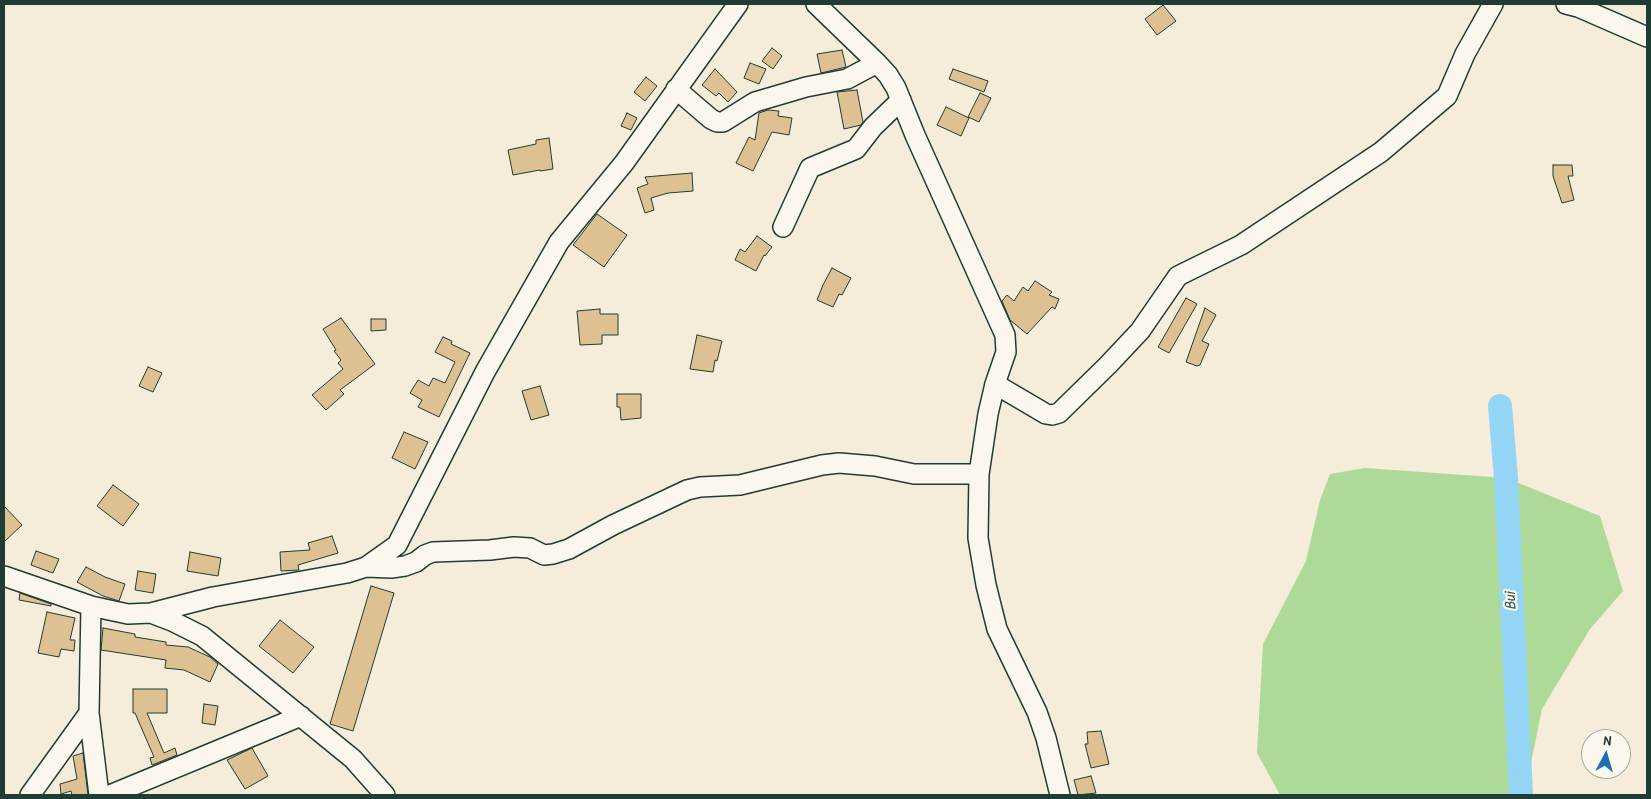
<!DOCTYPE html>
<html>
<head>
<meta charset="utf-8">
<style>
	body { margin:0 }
	#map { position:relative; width:1651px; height:799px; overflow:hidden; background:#f5ecda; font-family:"Patrick Hand",sans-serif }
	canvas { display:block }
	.frame { position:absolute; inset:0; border:5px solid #1f3d34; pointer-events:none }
	.north { position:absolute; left:1581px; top:729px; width:50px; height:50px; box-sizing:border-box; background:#fbf7ec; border:1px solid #a3ada2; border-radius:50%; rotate:6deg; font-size:14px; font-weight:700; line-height:20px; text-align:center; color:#1f3d34 }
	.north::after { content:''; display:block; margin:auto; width:18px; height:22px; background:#1f6fb2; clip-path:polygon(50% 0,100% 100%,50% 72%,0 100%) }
</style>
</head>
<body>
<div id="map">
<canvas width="1651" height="799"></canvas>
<div class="frame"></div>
<div class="north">N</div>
</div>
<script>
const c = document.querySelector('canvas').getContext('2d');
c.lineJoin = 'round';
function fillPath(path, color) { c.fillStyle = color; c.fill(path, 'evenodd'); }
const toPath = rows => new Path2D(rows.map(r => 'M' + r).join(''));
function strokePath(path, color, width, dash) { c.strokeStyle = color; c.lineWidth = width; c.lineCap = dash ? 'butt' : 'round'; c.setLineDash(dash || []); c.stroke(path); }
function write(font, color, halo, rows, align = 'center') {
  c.font = font + ' "Patrick Hand",sans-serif'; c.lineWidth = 4.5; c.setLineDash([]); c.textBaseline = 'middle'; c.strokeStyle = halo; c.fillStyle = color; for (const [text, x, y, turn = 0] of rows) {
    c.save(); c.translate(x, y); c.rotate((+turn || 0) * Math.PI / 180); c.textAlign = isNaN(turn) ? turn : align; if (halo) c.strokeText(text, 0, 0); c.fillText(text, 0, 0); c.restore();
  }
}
fillPath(toPath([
	[1365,468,1506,478,1600,516,1623,591,1590,629,1542,709,1527,782,1527,795,1280,795,1257,753,1263,644,1306,561,1320,500,1330,474]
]), '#adda99');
strokePath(toPath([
	[1500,406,1506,478,1521,795]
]), '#94d5f6', 24);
const building = toPath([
	[1163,5,1176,21,1157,35,1145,19,1163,5],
	[772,48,782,56,773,69,762,61,772,48],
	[842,50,846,67,821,73,817,54,842,50],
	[750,63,766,69,759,84,744,78,750,63],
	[715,69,737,92,728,102,719,93,716,96,702,85,715,69],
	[953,69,988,81,984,92,949,79,953,69],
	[646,77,657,86,645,101,634,92,646,77],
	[857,90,863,122,861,125,844,129,837,92,857,90],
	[980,93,991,98,979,122,968,117,980,93],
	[946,107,969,118,961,136,937,125,946,107],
	[768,110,779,111,778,116,792,118,789,135,772,132,753,171,736,163,749,137,755,140,759,113,768,110],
	[627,113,637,118,631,130,621,126,627,113],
	[549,138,553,169,540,171,540,170,513,175,508,150,536,144,536,140,549,138],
	[1553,165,1572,165,1573,176,1568,176,1574,200,1562,203,1553,176,1553,165],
	[692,173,693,191,668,193,651,198,654,210,645,213,637,188,648,184,645,177,692,173],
	[597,214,627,235,604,267,573,245,597,214],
	[757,236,772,247,765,256,764,255,756,271,735,260,740,249,745,252,757,236],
	[832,268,851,278,842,295,839,294,833,307,817,300,823,285,832,268],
	[1035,281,1052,292,1049,295,1059,299,1055,309,1052,307,1027,334,1010,320,1002,301,1007,295,1014,301,1023,287,1028,291,1035,281],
	[1186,298,1197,304,1169,353,1158,347,1186,298],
	[1205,308,1216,315,1202,341,1209,344,1200,365,1197,366,1186,362,1205,308],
	[600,309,600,314,618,314,618,335,602,335,602,344,580,345,577,311,600,309],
	[341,318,375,364,340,390,344,394,326,410,312,395,343,369,338,363,341,360,334,351,336,350,323,329,341,318],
	[371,319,386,319,386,330,371,331,371,319],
	[697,335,722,341,717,361,715,360,713,372,690,369,697,335],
	[443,337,452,341,451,344,470,353,439,417,418,407,422,400,410,393,418,380,429,386,433,378,445,383,455,362,435,352,443,337],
	[148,367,162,373,153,392,139,386,148,367],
	[540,386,549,415,531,420,522,391,540,386],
	[617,394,641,394,641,418,621,420,620,407,617,407,617,394],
	[404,432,428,442,415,469,392,458,404,432],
	[113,485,139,504,123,526,97,506,113,485],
	[4,506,22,525,4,542,4,506],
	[332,536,338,553,298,565,299,570,281,571,280,552,310,550,308,543,332,536],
	[36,551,59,559,53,573,31,565,36,551],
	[190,552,221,558,218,576,187,571,190,552],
	[86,567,105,577,125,584,119,601,103,596,77,582,86,567],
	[138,571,156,574,153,593,135,590,138,571],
	[371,586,394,593,353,731,330,724,371,586],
	[20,593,51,604,51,606,19,600,20,593],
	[47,612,75,618,70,640,75,640,74,651,61,649,59,657,38,653,47,612],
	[280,620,314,647,293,673,259,646,280,620],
	[103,628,135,634,135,637,166,642,166,645,188,647,210,657,218,664,210,682,184,670,165,668,166,660,101,650,103,628],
	[133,689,167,689,167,713,147,713,164,753,175,748,177,755,152,765,150,758,154,757,135,713,133,713,133,689],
	[204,704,218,706,215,725,202,723,204,704],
	[1101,731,1109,764,1091,768,1085,744,1088,744,1087,732,1101,731],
	[252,748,268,776,245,789,227,760,252,748],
	[83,753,88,795,72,795,71,791,61,794,60,784,77,779,73,756,83,753],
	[1091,776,1096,793,1078,795,1074,780,1091,776]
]);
fillPath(building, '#dec192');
strokePath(building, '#1f3d34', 1);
const minor = toPath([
	[816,4,877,63,888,75,896,88,915,135,1005,335,1006,352,995,384,988,414,979,474,978,538,986,585,997,629,1037,712,1046,738,1060,795],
	[1566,4,1578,7,1647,37],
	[676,89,711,119,717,122,723,122,755,102,806,87,847,79,877,63],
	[783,227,810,168,856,149,873,127,901,100],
	[995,384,1046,414,1052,415,1059,413,1108,365,1140,331,1178,276,1241,245,1381,152,1447,96,1465,54,1493,4],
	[366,567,391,568,405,566,416,562,425,555,433,552,490,550,514,547,530,548,544,555,553,554,569,549,613,525,687,490,700,487,740,485,822,465,839,463,875,466,914,474,979,474],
	[4,576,91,606,109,610,128,614,151,613,213,597,347,573,366,567,397,545,485,372,559,242,624,163,738,4],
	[91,606,89,713,99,795],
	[151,613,172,621,202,636,353,759,385,795],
	[30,795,89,713],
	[110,795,301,716]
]);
strokePath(minor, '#1f3d34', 22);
strokePath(minor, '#fbf7ec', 19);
write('italic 16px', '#365b5b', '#fbf7ec', [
	["Bui",1511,601,-93]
]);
</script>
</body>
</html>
